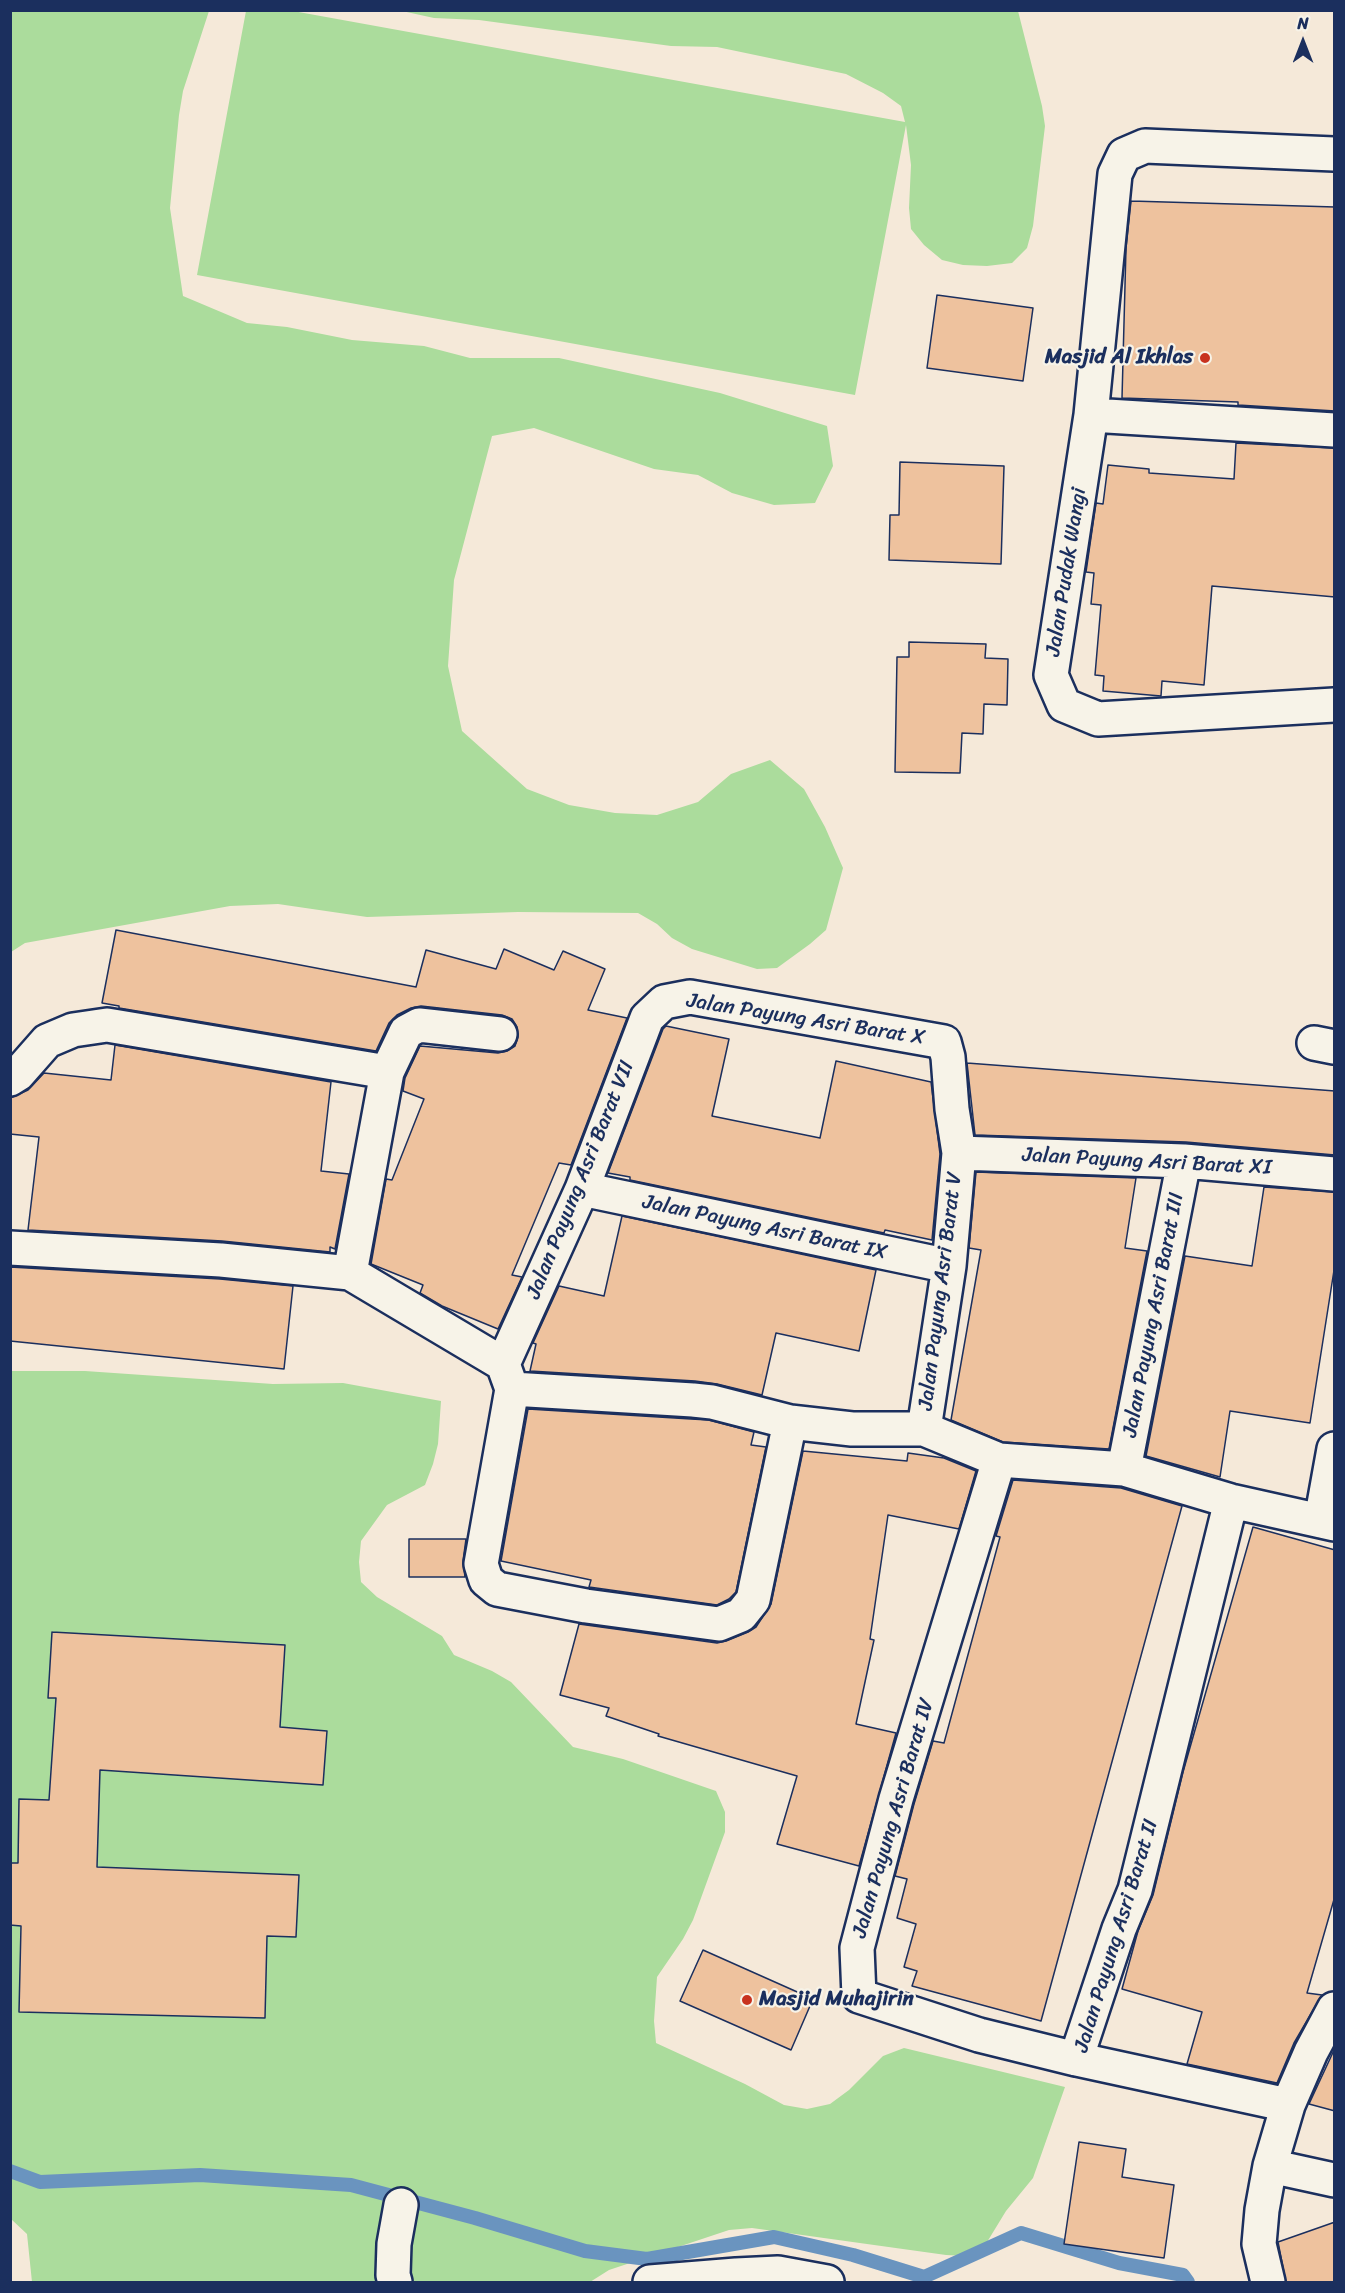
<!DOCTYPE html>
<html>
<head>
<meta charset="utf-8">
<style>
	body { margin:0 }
	#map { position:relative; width:1345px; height:2293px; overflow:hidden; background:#f5e9d9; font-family:Sriracha,sans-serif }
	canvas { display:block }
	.frame { position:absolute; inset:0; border:12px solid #1b2f5e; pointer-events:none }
	.north { position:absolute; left:1273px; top:12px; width:60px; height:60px; -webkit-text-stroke:4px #f7f3e8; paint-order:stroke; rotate:0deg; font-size:16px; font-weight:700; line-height:24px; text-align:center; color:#1b2f5e }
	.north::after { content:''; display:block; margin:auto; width:21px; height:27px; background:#1b2f5e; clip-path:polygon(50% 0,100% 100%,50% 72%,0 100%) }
</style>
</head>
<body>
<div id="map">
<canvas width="1345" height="2293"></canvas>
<div class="frame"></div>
<div class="north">N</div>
</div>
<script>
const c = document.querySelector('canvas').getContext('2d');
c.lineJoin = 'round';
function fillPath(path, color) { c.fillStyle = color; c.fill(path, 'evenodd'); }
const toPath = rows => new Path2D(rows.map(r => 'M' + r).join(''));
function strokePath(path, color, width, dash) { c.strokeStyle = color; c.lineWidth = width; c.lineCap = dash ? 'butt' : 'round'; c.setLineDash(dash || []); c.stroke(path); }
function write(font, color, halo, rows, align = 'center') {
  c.font = font + ' Sriracha,sans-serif'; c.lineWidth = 4.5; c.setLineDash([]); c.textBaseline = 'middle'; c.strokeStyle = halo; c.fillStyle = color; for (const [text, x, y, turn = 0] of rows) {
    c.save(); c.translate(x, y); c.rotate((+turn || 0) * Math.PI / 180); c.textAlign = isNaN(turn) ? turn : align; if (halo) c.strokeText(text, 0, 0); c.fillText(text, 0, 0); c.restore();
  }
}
fillPath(toPath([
	[11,10,209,11,183,91,179,115,170,208,183,296,247,323,287,327,352,340,424,346,470,358,559,358,720,393,827,426,833,466,815,503,774,505,732,493,698,475,654,469,534,428,492,436,454,580,448,666,462,731,527,789,569,805,615,813,657,815,698,802,731,774,770,760,804,789,825,827,843,868,826,930,810,944,777,968,757,969,692,949,672,938,657,924,638,913,518,912,367,917,278,904,230,906,25,943,11,952],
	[246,11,293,11,905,122,901,106,883,93,846,74,717,47,671,46,479,20,434,18,402,11,1018,11,1042,106,1045,126,1033,226,1027,248,1012,263,987,266,963,265,942,260,924,245,911,229,909,208,911,165,906,125,855,395,197,275],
	[11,1371,85,1371,273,1384,343,1383,441,1401,438,1444,433,1464,425,1485,387,1505,361,1541,359,1562,361,1582,377,1597,442,1636,454,1655,492,1671,511,1682,573,1747,623,1759,716,1791,725,1812,725,1832,693,1920,683,1939,657,1977,654,2021,656,2043,745,2084,784,2105,807,2109,830,2104,849,2090,883,2056,904,2048,1065,2087,1033,2178,1006,2211,984,2247,966,2256,946,2255,752,2228,729,2230,609,2270,590,2282,32,2282,27,2234,11,2219]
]), '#abdc9c');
strokePath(toPath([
	[10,2171,40,2182,200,2175,351,2185,475,2218,585,2251,647,2259,774,2237,853,2255,924,2277,1021,2233,1119,2263,1183,2275,1188,2282]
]), '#6a94bf', 14);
const building = toPath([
	[1131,201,1335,207,1335,411,1238,405,1238,402,1122,398,1126,248,1131,201],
	[937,295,1033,308,1023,381,927,368,937,295],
	[1236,443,1335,448,1335,597,1212,586,1204,685,1162,681,1161,696,1103,691,1104,676,1095,675,1101,605,1091,604,1094,573,1086,572,1096,503,1103,504,1108,465,1149,469,1149,473,1234,479,1236,443],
	[900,462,1004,466,1001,564,889,560,890,515,899,515,900,462],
	[909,642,986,644,985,658,1008,659,1007,705,984,704,983,734,962,733,960,773,895,772,897,657,909,657,909,642],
	[116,930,416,987,426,950,496,969,504,949,554,970,563,951,605,969,588,1010,627,1018,571,1165,559,1163,512,1275,522,1277,498,1329,442,1306,420,1293,423,1285,371,1264,386,1179,392,1180,424,1099,403,1091,405,1078,420,1046,498,1053,507,1051,515,1046,518,1037,517,1027,512,1019,502,1015,421,1006,411,1008,397,1015,389,1023,376,1051,119,1008,119,1006,102,1003,116,930],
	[666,1026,729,1039,712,1116,820,1138,836,1061,931,1082,940,1154,932,1240,885,1230,884,1233,630,1180,630,1177,608,1173,663,1029,666,1026],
	[115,1045,331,1082,321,1171,349,1174,335,1249,330,1247,330,1252,222,1241,28,1230,39,1137,10,1134,10,1098,28,1090,44,1073,111,1080,115,1045],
	[967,1063,1335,1091,1335,1155,1186,1142,975,1135,967,1063],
	[976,1172,1136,1178,1125,1248,1147,1251,1109,1449,1003,1442,951,1420,981,1250,969,1248,976,1172],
	[1264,1187,1335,1192,1335,1264,1310,1423,1230,1411,1220,1477,1146,1456,1185,1256,1252,1266,1264,1187],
	[622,1216,876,1270,859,1351,776,1333,762,1395,717,1384,695,1381,530,1371,536,1344,533,1343,559,1286,604,1296,622,1216],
	[10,1267,220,1279,293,1286,284,1369,10,1341,10,1267],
	[528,1409,691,1419,709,1420,754,1432,751,1445,766,1447,736,1592,729,1599,717,1605,589,1587,591,1580,501,1561,528,1409],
	[803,1451,907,1461,908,1453,944,1458,976,1471,959,1529,888,1515,870,1639,874,1640,856,1724,896,1733,859,1866,777,1844,797,1776,658,1736,659,1734,606,1716,609,1708,560,1695,579,1624,717,1643,726,1641,748,1632,756,1627,771,1604,803,1451],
	[1013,1480,1121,1488,1182,1506,1041,2021,912,1986,917,1971,904,1967,916,1924,897,1918,907,1879,895,1876,914,1804,933,1741,944,1743,1000,1537,996,1536,1013,1480],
	[1253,1527,1335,1550,1335,1896,1307,1993,1322,1995,1294,2043,1277,2083,1187,2064,1202,2012,1122,1989,1138,1931,1153,1895,1183,1772,1253,1527],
	[409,1539,466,1539,463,1561,465,1577,409,1577,409,1539],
	[52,1632,285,1645,280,1727,327,1731,323,1785,100,1770,97,1867,299,1875,296,1937,267,1936,265,2018,19,2012,21,1926,10,1925,10,1863,18,1863,19,1799,49,1800,56,1698,48,1698,52,1632],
	[703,1950,813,1999,791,2050,680,2001,703,1950],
	[1335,2048,1335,2111,1309,2104,1335,2048],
	[1079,2142,1126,2149,1122,2177,1174,2185,1164,2258,1064,2244,1079,2142],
	[1335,2222,1335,2283,1286,2283,1278,2242,1335,2222]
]);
fillPath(building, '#eec29e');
strokePath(building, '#1b2f5e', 1.5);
const street = toPath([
	[1334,154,1145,146,1124,155,1115,174,1091,415,1334,430],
	[1091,415,1051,675,1064,705,1098,719,1334,705],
	[1314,1043,1334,1047],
	[387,1072,406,1032,419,1025,500,1034],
	[10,1079,18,1074,47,1041,73,1030,107,1025,387,1072,350,1273,503,1364],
	[959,1153,1184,1161,1334,1174],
	[582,1189,949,1266],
	[10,1248,221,1260,350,1273],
	[503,1364,582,1189,647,1018,664,1002,690,997,944,1042,948,1057,952,1109,959,1153,949,1266,924,1429],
	[503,1364,512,1389,693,1400,712,1402,790,1422,852,1429,924,1429,999,1460,1124,1469,1231,1501,1334,1524],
	[512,1389,481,1564,486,1580,497,1589,586,1606,719,1624,741,1615,753,1600,790,1422],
	[999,1460,896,1799,857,1948,859,1996,979,2035,1076,2059],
	[1124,1469,1184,1161],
	[1231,1501,1135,1890,1119,1929,1076,2059,1288,2105],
	[1321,1521,1334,1449],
	[1270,2166,1334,2180],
	[395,2282,393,2275,394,2244,401,2205],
	[650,2282,736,2275],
	[738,2282,736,2275,778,2273,827,2282],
	[1268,2282,1259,2244,1262,2210,1270,2166,1288,2105,1311,2052,1334,2009]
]);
strokePath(street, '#1b2f5e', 38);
strokePath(street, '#f7f3e8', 33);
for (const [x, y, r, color] of [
	[1205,358,6,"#c8321e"],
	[747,2000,6,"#c8321e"]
]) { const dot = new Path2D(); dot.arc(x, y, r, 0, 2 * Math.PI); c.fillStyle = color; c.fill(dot); strokePath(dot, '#f7f3e8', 2); }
write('bold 21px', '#1b2f5e', '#f7f3e8', [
	["Masjid Al Ikhlas",1193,358],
	["Masjid Muhajirin",759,2000,"left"]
], 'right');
write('21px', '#1b2f5e', '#f7f3e8', [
	["Jalan Pudak Wangi",1067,572,-81],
	["Jalan Payung Asri Barat X",806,1020,9],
	["Jalan Payung Asri Barat XI",1147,1162,3],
	["Jalan Payung Asri Barat VII",581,1180,-68],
	["Jalan Payung Asri Barat IX",765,1228,12],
	["Jalan Payung Asri Barat V",941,1291,-83],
	["Jalan Payung Asri Barat III",1154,1315,-79],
	["Jalan Payung Asri Barat IV",894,1818,-74],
	["Jalan Payung Asri Barat II",1117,1936,-73]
]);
</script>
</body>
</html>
